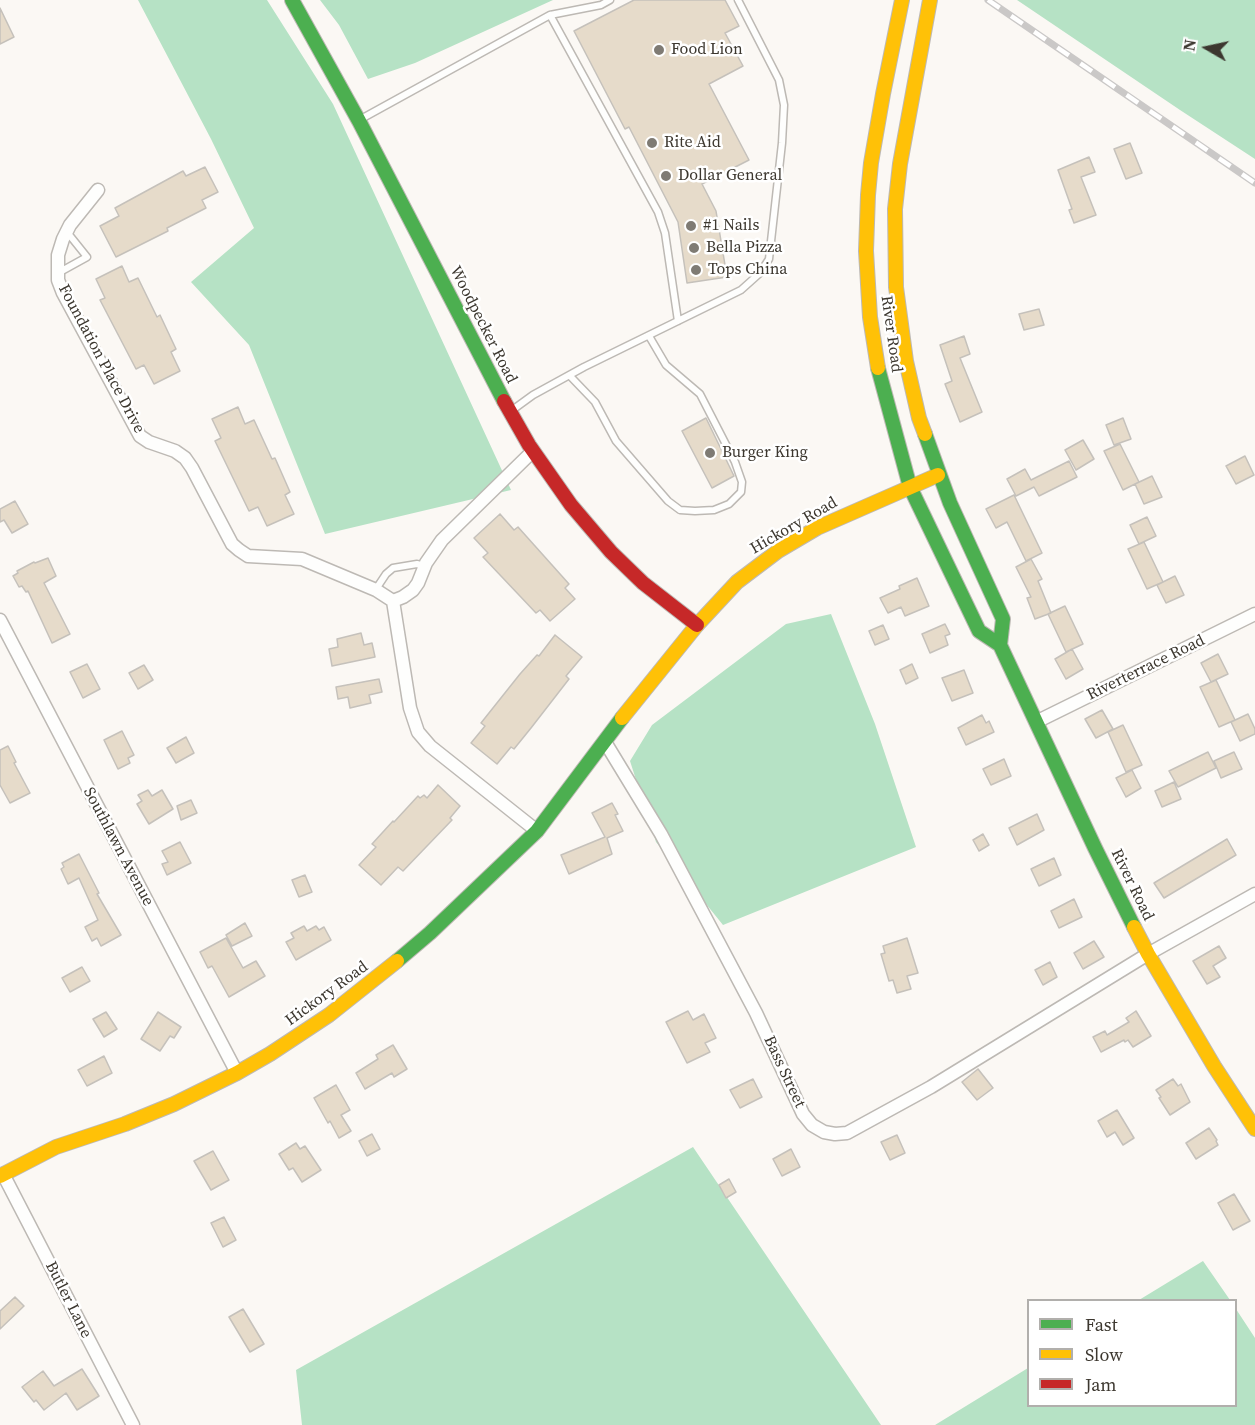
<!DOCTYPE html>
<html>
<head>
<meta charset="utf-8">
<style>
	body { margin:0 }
	#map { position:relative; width:1255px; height:1425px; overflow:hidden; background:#fbf8f4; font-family:"Source Serif 4",serif }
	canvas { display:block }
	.legend { position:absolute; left:1027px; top:1299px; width:210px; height:108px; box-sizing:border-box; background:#fff; border:2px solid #b1afac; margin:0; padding:8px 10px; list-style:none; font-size:18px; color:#3c372f }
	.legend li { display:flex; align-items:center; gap:12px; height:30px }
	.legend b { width:30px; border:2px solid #b1afac }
	.north { position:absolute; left:1177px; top:18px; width:60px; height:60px; -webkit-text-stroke:4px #fff; paint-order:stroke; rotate:279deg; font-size:16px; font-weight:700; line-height:24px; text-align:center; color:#3c372f }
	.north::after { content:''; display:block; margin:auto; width:21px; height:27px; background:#3c372f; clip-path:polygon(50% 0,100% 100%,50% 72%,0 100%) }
</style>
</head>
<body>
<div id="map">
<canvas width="1255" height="1425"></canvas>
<ul class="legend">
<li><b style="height:8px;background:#4caf50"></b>Fast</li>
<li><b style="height:8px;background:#ffc107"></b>Slow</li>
<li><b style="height:8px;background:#c62828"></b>Jam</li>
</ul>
<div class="north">N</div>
</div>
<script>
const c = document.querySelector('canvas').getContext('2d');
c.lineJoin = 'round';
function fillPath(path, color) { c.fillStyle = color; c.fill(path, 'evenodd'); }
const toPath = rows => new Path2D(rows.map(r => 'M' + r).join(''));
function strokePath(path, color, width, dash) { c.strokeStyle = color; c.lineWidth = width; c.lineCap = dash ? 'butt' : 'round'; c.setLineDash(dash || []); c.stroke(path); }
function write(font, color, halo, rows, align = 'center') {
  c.font = font + ' "Source Serif 4",serif'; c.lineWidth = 5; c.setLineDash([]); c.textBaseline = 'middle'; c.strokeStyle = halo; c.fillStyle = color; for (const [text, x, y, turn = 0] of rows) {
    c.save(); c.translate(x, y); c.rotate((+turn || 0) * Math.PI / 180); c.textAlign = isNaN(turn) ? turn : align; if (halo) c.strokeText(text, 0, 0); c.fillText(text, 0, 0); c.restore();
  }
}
fillPath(toPath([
	[138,0,267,0,333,104,511,490,325,534,249,345,191,282,254,228,211,139],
	[320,0,553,0,415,63,368,79,339,25],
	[1017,0,1255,0,1255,159,1180,110],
	[831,614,875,724,916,847,723,925,656,842,630,761,652,725,786,624],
	[693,1147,881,1425,302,1425,296,1370],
	[1203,1261,1230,1300,1139,1300],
	[1236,1309,1255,1338,1255,1425,935,1425,1028,1368,1028,1406,1236,1406]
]), '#b6e2c5');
const building = toPath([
	[634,0,725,0,739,26,725,33,743,66,709,84,749,160,702,184,716,211,727,277,687,283,678,222,629,127,625,129,574,31,634,0],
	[0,8,14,37,0,44,0,8],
	[1130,143,1142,173,1126,179,1114,149,1130,143],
	[1089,157,1095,172,1081,177,1096,215,1074,223,1069,210,1072,209,1058,170,1089,157],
	[205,167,218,192,202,200,206,208,167,228,168,231,116,257,100,226,119,216,115,208,183,171,186,176,205,167],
	[122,266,129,282,138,278,157,317,160,315,176,349,171,352,180,371,154,384,144,365,136,369,100,300,105,298,96,279,122,266],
	[1039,309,1044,325,1024,330,1019,314,1039,309],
	[964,336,970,354,960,358,982,412,960,422,945,384,952,381,940,345,964,336],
	[238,407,245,424,254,420,272,459,275,458,290,492,285,495,294,514,267,526,258,507,249,511,215,441,221,438,212,419,238,407],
	[706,418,734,476,712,488,682,431,706,418],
	[1123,418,1131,439,1114,445,1106,425,1123,418],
	[1083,440,1094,459,1076,470,1065,450,1083,440],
	[1120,444,1139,482,1123,490,1104,451,1120,444],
	[1245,456,1254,475,1236,484,1226,466,1245,456],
	[1069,461,1077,477,1039,496,1034,487,1016,496,1007,479,1025,469,1031,480,1069,461],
	[1152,476,1162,497,1144,504,1135,484,1152,476],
	[1014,495,1042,553,1026,561,1007,522,996,528,986,509,1014,495],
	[15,501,28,524,12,533,4,520,0,522,0,509,15,501],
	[500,514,514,530,518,527,569,584,565,588,575,599,550,621,540,610,536,613,483,557,488,553,474,538,500,514],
	[1147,517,1156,536,1139,544,1130,525,1147,517],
	[1144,542,1163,582,1147,589,1128,549,1144,542],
	[48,558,56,576,44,583,70,634,52,643,28,591,26,592,22,586,19,587,13,576,18,573,17,571,34,562,35,563,48,558],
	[1031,559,1042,579,1038,581,1051,613,1035,619,1027,598,1031,597,1016,567,1031,559],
	[1175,576,1184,595,1166,603,1157,585,1175,576],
	[917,578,929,606,905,616,901,607,888,613,880,598,900,589,899,586,917,578],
	[1065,606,1083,644,1066,652,1048,614,1065,606],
	[945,624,950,634,945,636,948,645,930,653,922,634,945,624],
	[883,625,889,639,875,645,869,631,883,625],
	[361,633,364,645,372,643,375,657,332,666,329,649,338,647,337,639,361,633],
	[555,635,582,657,566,676,569,679,531,728,514,749,511,747,497,764,471,743,485,726,481,723,520,674,537,655,539,656,555,635],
	[1072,649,1083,669,1066,679,1055,659,1072,649],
	[1218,654,1228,674,1211,682,1201,663,1218,654],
	[87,664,100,689,83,698,70,672,87,664],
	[912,664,918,678,906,684,900,670,912,664],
	[144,665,153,680,138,689,129,673,144,665],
	[964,670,973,693,952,701,942,678,964,670],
	[379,679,382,692,369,695,371,703,350,708,348,697,338,699,336,687,379,679],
	[1216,680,1235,720,1219,727,1200,687,1216,680],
	[1102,710,1113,729,1096,738,1085,719,1102,710],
	[1248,714,1255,729,1255,734,1240,741,1231,722,1248,714],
	[982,715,986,723,989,721,994,732,966,745,958,728,982,715],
	[1123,725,1142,765,1126,772,1108,732,1123,725],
	[122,731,134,755,128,758,130,763,118,769,104,740,122,731],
	[186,737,194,753,176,763,167,748,186,737],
	[8,746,16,762,14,763,30,793,10,803,0,785,0,750,8,746],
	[1208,752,1216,768,1178,787,1169,771,1208,752],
	[1234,752,1242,769,1221,778,1214,761,1234,752],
	[1004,759,1011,776,991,785,983,769,1004,759],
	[1132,770,1141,788,1126,797,1116,778,1132,770],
	[1174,782,1181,799,1162,807,1155,791,1174,782],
	[438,785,460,806,450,818,452,820,403,871,398,867,381,885,359,865,376,847,372,844,393,821,394,822,418,796,420,798,424,795,427,798,438,785],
	[148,790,152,796,162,790,173,809,149,824,137,804,142,801,138,795,148,790],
	[191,800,197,813,181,820,177,806,191,800],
	[612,803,618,814,615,815,623,831,607,838,612,854,569,874,561,855,605,837,592,813,612,803],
	[1037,814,1044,830,1017,845,1009,828,1037,814],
	[983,834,989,845,979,851,973,840,983,834],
	[1227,839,1236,855,1164,898,1154,883,1227,839],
	[180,842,191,863,167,875,162,864,168,862,162,851,180,842],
	[79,854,99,893,97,894,121,935,101,946,97,938,92,941,85,927,98,920,79,878,68,884,61,869,64,867,62,863,79,854],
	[1054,858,1061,875,1039,886,1031,869,1054,858],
	[305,875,312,892,299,897,292,880,305,875],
	[1074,899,1082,917,1059,928,1051,911,1074,899],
	[245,923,252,936,232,946,226,935,245,923],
	[304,926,307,931,316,926,319,930,324,927,331,940,296,960,286,942,294,938,291,933,304,926],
	[226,938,243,968,256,961,265,976,229,997,212,966,208,968,200,952,226,938],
	[907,938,918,973,907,976,911,989,897,993,893,980,889,981,881,954,885,953,883,946,907,938],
	[1094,941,1104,957,1083,969,1074,953,1094,941],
	[1219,946,1226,958,1213,966,1220,977,1207,984,1193,961,1219,946],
	[1050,962,1057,977,1043,985,1035,970,1050,962],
	[82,967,90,981,70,992,62,978,82,967],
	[688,1011,693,1020,704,1014,716,1038,705,1043,710,1052,687,1063,666,1022,688,1011],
	[1136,1011,1151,1036,1133,1047,1128,1040,1125,1042,1124,1040,1101,1052,1093,1037,1105,1031,1107,1035,1129,1022,1126,1018,1136,1011],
	[106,1012,117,1029,104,1037,93,1019,106,1012],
	[158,1012,181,1027,174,1038,170,1036,160,1051,141,1039,158,1012],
	[393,1045,407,1069,394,1077,392,1073,365,1089,356,1073,378,1059,376,1055,393,1045],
	[104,1056,112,1073,87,1086,78,1070,104,1056],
	[978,1069,993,1088,977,1100,962,1082,978,1069],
	[753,1079,762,1097,740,1108,730,1090,753,1079],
	[1173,1079,1178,1086,1181,1084,1190,1102,1170,1115,1159,1098,1161,1097,1156,1090,1173,1079],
	[336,1085,350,1110,341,1115,351,1131,339,1138,330,1121,328,1123,314,1098,336,1085],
	[1117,1110,1134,1138,1123,1145,1115,1132,1107,1137,1098,1121,1117,1110],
	[1209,1128,1217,1140,1216,1141,1218,1145,1196,1159,1186,1143,1209,1128],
	[372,1134,380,1149,367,1156,359,1141,372,1134],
	[897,1135,905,1153,890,1160,881,1142,897,1135],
	[296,1143,300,1149,305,1146,321,1170,302,1182,293,1168,289,1170,279,1154,296,1143],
	[791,1149,800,1167,782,1176,773,1159,791,1149],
	[213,1151,229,1180,211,1190,194,1161,213,1151],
	[729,1179,736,1192,726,1198,719,1185,729,1179],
	[1234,1194,1250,1221,1233,1230,1218,1203,1234,1194],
	[224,1217,236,1240,223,1247,211,1223,224,1217],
	[15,1297,24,1306,0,1329,0,1311,15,1297],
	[243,1309,264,1344,250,1352,229,1317,243,1309],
	[82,1369,99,1396,77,1410,66,1393,44,1410,36,1400,34,1402,22,1387,43,1371,54,1386,82,1369]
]);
fillPath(building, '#e6dbca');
strokePath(building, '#c5c1bb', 1.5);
const lane = toPath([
	[550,15,658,212,665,233,678,321],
	[361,119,550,15,601,5,610,0],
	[58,273,87,257,67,232],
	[570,376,595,402,616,441,668,501,680,510,695,511,714,510,729,504,741,492,742,482,735,462,700,394,666,365,649,336],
	[511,411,533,395,584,367,741,290,760,273,769,259,782,143,784,105,779,80,738,0],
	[376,589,386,574,393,568,417,564,424,566]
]);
const street = toPath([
	[98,190,70,225,63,239,58,255,58,280,63,293,140,436,149,442,175,451,185,458,192,468,232,544,239,550,248,556,302,559,376,590,393,601],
	[533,451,442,540,426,563,418,583,413,590,403,597,393,601,410,708,418,732,430,746,537,831],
	[0,620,237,1073],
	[1036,722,1255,614],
	[605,742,661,834,756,1013,803,1114,812,1125,824,1132,835,1134,847,1133,931,1087,1148,954,1255,894],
	[3,1174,133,1425]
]);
const fast = toPath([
	[292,0,359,121,504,401],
	[878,368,910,487,979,631,1000,645,1095,848,1134,927],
	[925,434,950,503,1003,619,1000,645],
	[397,961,430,933,537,831,622,718]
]);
const slow = toPath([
	[878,368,870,317,866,251,868,195,871,163,883,94,902,0],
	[925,434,919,418,906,361,896,287,895,209,900,164,930,0],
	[622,718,697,625,737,582,778,551,817,528,938,475],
	[1134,927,1148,954,1214,1066,1255,1129],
	[0,1176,56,1147,125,1124,174,1104,237,1073,270,1054,329,1015,397,961]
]);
const jam = toPath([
	[504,401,529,445,571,505,611,552,643,583,697,625]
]);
strokePath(lane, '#bdb9b4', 9);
strokePath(street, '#bdb9b4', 15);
strokePath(fast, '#bdb9b4', 16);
strokePath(slow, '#bdb9b4', 16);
strokePath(jam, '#bdb9b4', 16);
strokePath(lane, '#fefefd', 6);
strokePath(street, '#fefefd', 12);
strokePath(fast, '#4caf50', 14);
strokePath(slow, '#ffc107', 14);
strokePath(jam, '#c62828', 14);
const rail = toPath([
	[988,0,1255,183]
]);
strokePath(rail, '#cac8c7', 7);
strokePath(rail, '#fff', 4.5, [14]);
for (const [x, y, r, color] of [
	[659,50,6,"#7f7b74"],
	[652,143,6,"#7f7b74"],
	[666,176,6,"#7f7b74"],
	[691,226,6,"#7f7b74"],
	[694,248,6,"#7f7b74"],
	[696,270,6,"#7f7b74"],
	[710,453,6,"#7f7b74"]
]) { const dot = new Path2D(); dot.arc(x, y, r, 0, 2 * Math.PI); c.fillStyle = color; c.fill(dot); strokePath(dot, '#fff', 2); }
write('16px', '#3c372f', '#fff', [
	["Food Lion",671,50],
	["Rite Aid",664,143],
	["Dollar General",678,176],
	["#1 Nails",703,226],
	["Bella Pizza",706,248],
	["Tops China",708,270],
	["Burger King",722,453]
], 'left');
write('16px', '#3c372f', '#fff', [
	["Woodpecker Road",483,325,63],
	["River Road",891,334,82],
	["Foundation Place Drive",101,359,62],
	["Hickory Road",794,526,-30],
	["Riverterrace Road",1146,668,-26],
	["Southlawn Avenue",118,847,62],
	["River Road",1132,885,64],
	["Hickory Road",327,994,-36],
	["Bass Street",784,1072,65],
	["Butler Lane",68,1300,63]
]);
</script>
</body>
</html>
